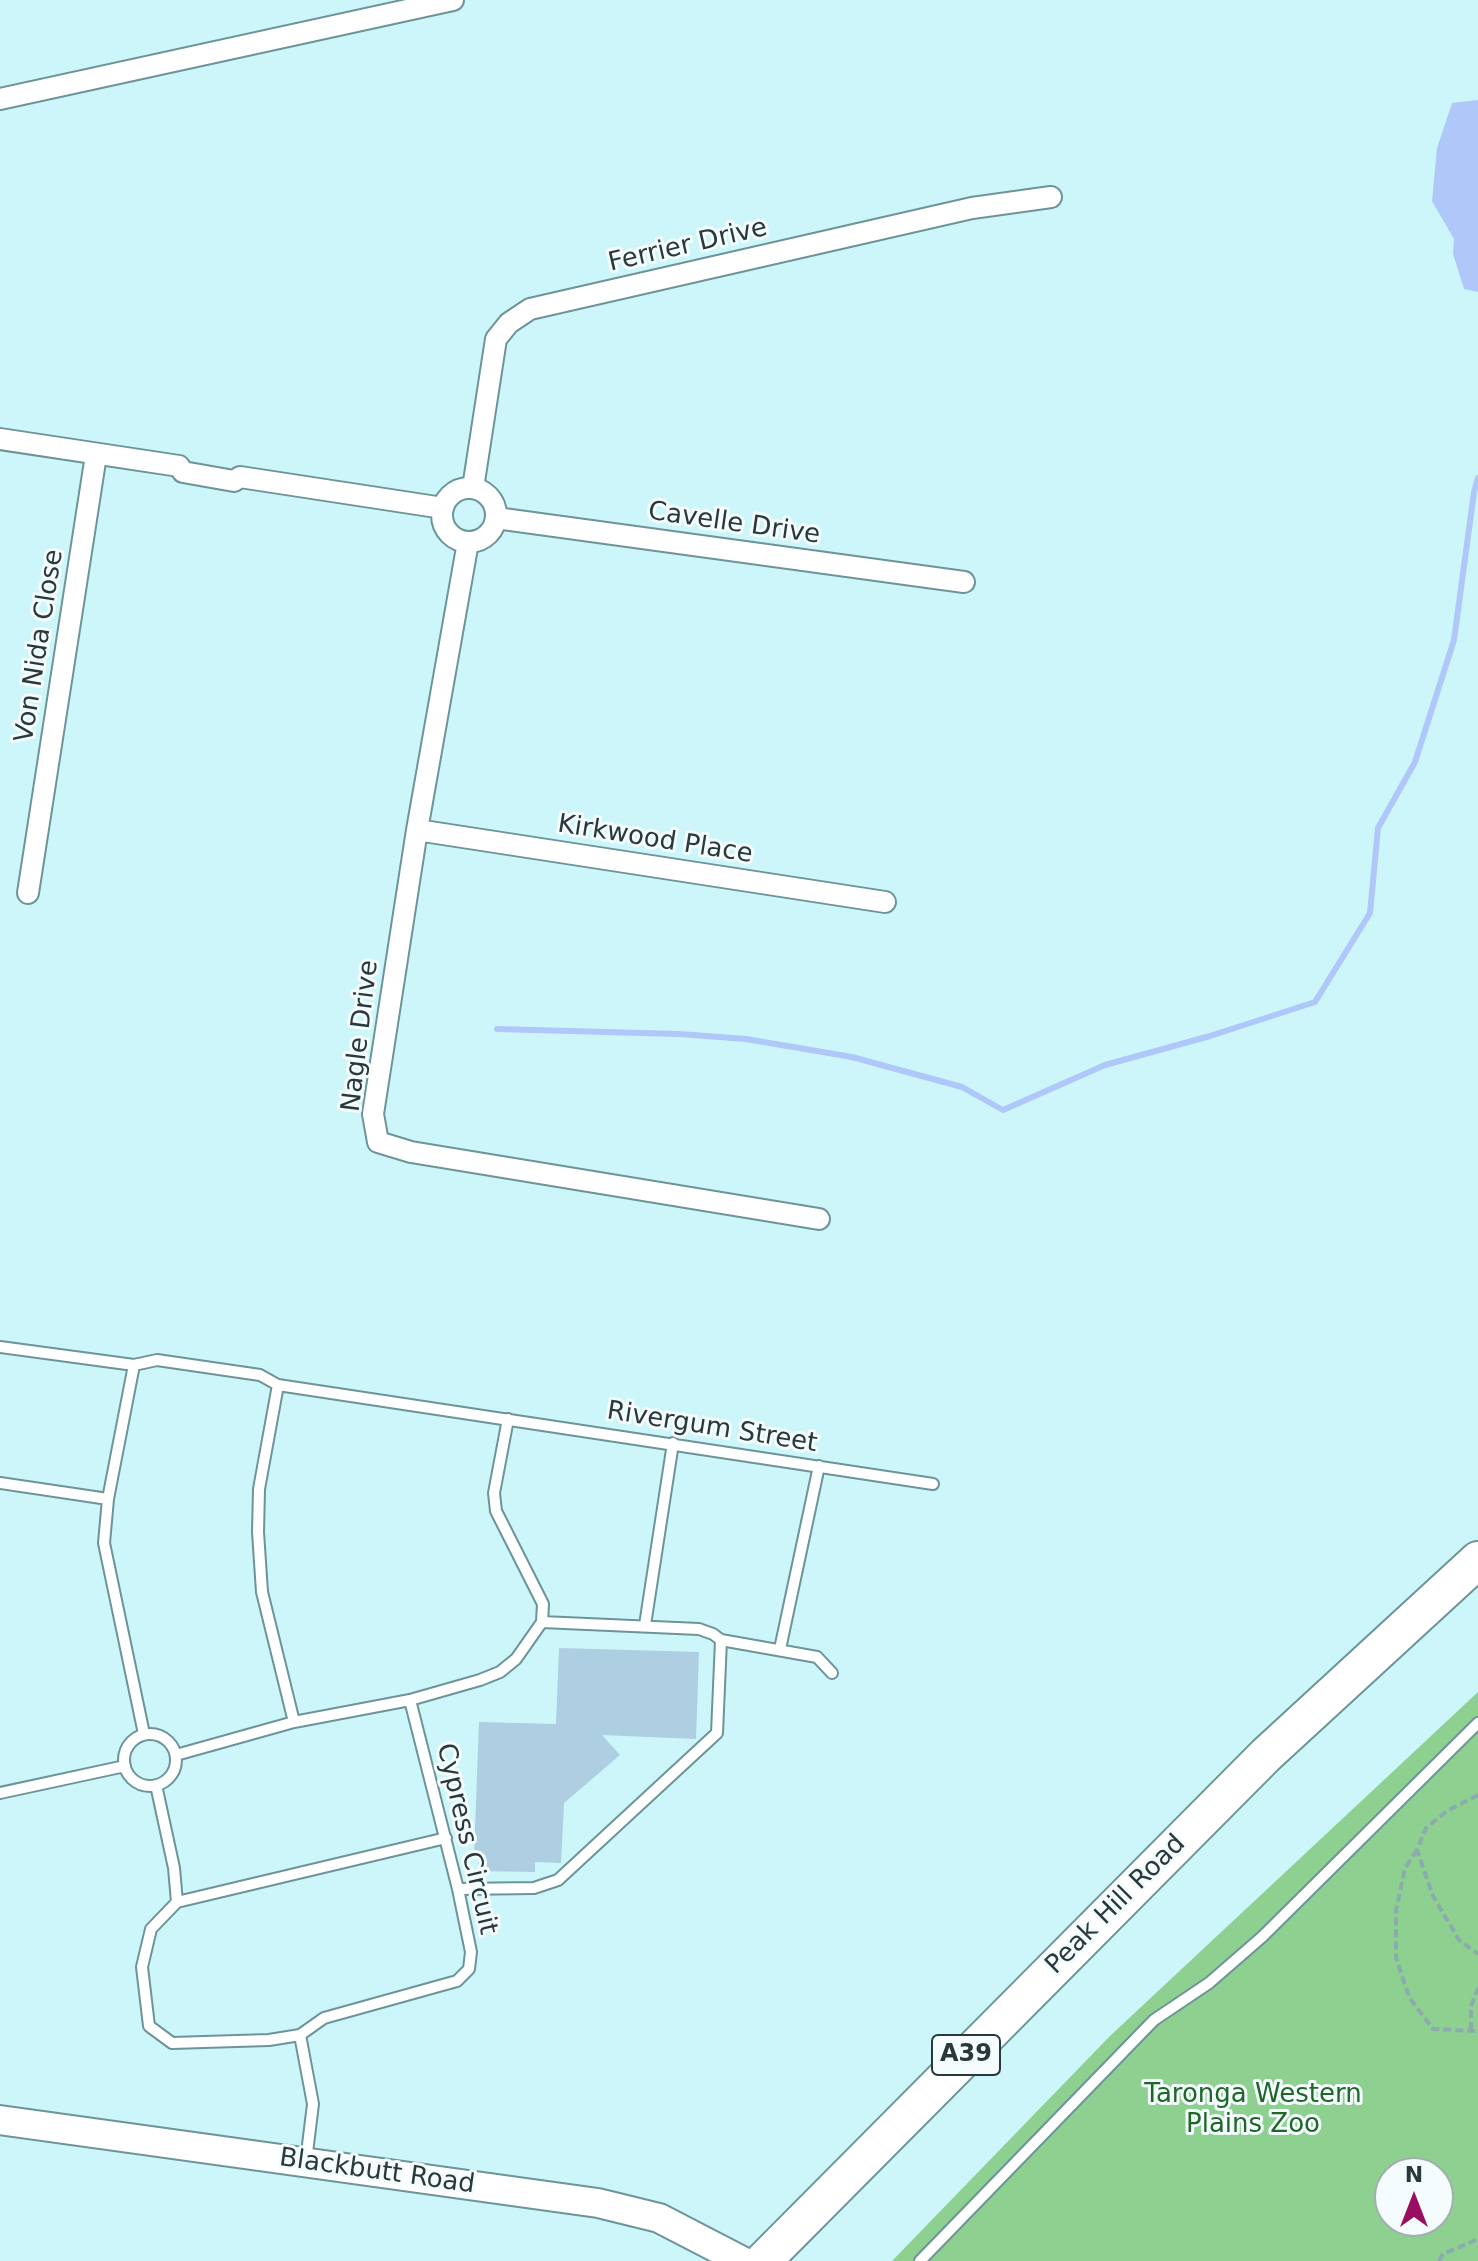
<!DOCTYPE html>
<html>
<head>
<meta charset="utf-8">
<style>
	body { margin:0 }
	#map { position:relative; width:1478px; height:2261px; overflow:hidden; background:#cdf6fb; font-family:"DejaVu Sans",sans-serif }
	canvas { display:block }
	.north { position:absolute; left:1374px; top:2157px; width:80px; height:80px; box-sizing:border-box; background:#f4fcfd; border:2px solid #a3aeaf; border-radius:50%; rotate:0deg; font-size:22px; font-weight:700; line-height:32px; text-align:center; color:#29393b }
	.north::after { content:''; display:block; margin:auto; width:28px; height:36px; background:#990e60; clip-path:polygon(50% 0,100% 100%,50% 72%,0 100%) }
</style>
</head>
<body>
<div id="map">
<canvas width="1478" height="2261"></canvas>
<div class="north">N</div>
</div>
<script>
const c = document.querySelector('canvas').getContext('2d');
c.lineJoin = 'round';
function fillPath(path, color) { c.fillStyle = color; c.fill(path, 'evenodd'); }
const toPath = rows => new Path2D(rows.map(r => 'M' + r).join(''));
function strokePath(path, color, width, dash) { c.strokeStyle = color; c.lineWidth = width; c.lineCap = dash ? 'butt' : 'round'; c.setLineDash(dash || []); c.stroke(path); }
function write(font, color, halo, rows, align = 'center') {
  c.font = font + ' "DejaVu Sans",sans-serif'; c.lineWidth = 6; c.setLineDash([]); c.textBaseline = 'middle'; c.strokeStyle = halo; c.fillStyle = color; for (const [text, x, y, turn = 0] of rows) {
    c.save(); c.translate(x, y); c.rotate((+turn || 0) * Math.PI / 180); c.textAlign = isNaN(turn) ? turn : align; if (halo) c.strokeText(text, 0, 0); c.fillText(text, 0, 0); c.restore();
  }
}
fillPath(toPath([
	[1478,1692,1478,2261,892,2261,1110,2036],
	[1390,2173,1438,2173,1438,2221,1390,2221]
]), '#8dd08f');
fillPath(toPath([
	[1478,100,1478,292,1464,289,1453,254,1454,239,1432,201,1437,148,1452,103]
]), '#afc8f9');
strokePath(toPath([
	[497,1029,679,1034,746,1039,852,1057,962,1087,1003,1110,1105,1065,1210,1036,1315,1002,1370,913,1378,828,1415,762,1454,640,1474,492,1478,478]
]), '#afc8f9', 6);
fillPath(toPath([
	[559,1648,699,1652,696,1739,602,1735,620,1755,564,1803,561,1863,535,1862,535,1872,478,1871,479,1855,474,1855,479,1722,556,1724]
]), '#aecee1');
const lane = toPath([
	[0,1347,134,1365,157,1360,260,1375,278,1385,933,1484],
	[134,1365,108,1499,104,1543,144,1734],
	[278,1385,259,1489,258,1532,262,1592,294,1722],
	[508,1419,494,1493,496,1511,543,1604,542,1622],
	[0,1483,108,1499],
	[542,1622,699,1629,713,1634,721,1640,817,1657,832,1673],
	[645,1625,673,1443],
	[780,1649,819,1466],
	'124 1760a26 26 0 1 1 52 0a26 26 0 1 1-52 0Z',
	[176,1755,294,1722,410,1700,480,1680,500,1672,516,1659,542,1622],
	[156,1785,174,1868,177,1902,151,1929,142,1967,149,2026,172,2043,269,2040,300,2035,324,2018,457,1981,469,1969,471,1952,458,1889,410,1700],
	[0,1793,125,1766],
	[458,1889,534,1888,558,1880,717,1733,721,1640],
	[177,1902,446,1838],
	[300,2035,313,2104,306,2161],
	[920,2261,1154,2020,1209,1983,1262,1937,1478,1723]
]);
const street = toPath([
	[0,99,453,0],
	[0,439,179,466,183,472,234,481,240,477,443,508],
	[473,488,496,339,509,323,530,309,972,208,1051,197],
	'442 515a27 27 0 1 1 54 0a27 27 0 1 1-54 0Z',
	[496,518,964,582],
	[468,542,417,830,373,1114,378,1142,411,1152,819,1219],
	[417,830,885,902],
	[28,893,96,455]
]);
const secondary = toPath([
	[0,2120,598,2203,659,2218,742,2261]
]);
const highway = toPath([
	[763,2261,1266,1755,1478,1560]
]);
strokePath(lane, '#6d9498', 14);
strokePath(street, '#6d9498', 24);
strokePath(secondary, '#6d9498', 32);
strokePath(highway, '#6d9498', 40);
strokePath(toPath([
	[1478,1795,1447,1811,1426,1828,1417,1850,1433,1896,1459,1940,1478,1954],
	[1417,1850,1405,1868,1396,1911,1396,1958,1409,1997,1433,2029,1476,2031,1478,2033],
	[1471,2030,1471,2006,1478,1988],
	[1439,2261,1443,2254,1478,2239]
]), '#8cabae', 4, [8, 4]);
strokePath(lane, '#fff', 10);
strokePath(street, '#fff', 20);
strokePath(secondary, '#fff', 28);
strokePath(highway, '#fff', 36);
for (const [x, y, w] of [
	[966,2055,68]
]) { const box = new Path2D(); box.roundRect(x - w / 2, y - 20, w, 40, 6); c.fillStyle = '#f4fcfd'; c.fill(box); strokePath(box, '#29393b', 2); }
write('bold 24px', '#29393b', null, [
	["A39",966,2055]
]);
write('26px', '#29393b', '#f4fcfd', [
	["Ferrier Drive",688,246,-13],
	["Cavelle Drive",734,524,8],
	["Von Nida Close",40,646,-81],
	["Kirkwood Place",655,840,9],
	["Nagle Drive",361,1036,-83],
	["Rivergum Street",712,1428,9],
	["Cypress Circuit",466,1839,77],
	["Peak Hill Road",1116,1905,-45],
	["Blackbutt Road",377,2172,8]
]);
write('26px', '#1e6727', '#f4fcfd', [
	["Taronga Western",1253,2095],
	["Plains Zoo",1253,2125]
]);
</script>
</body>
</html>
